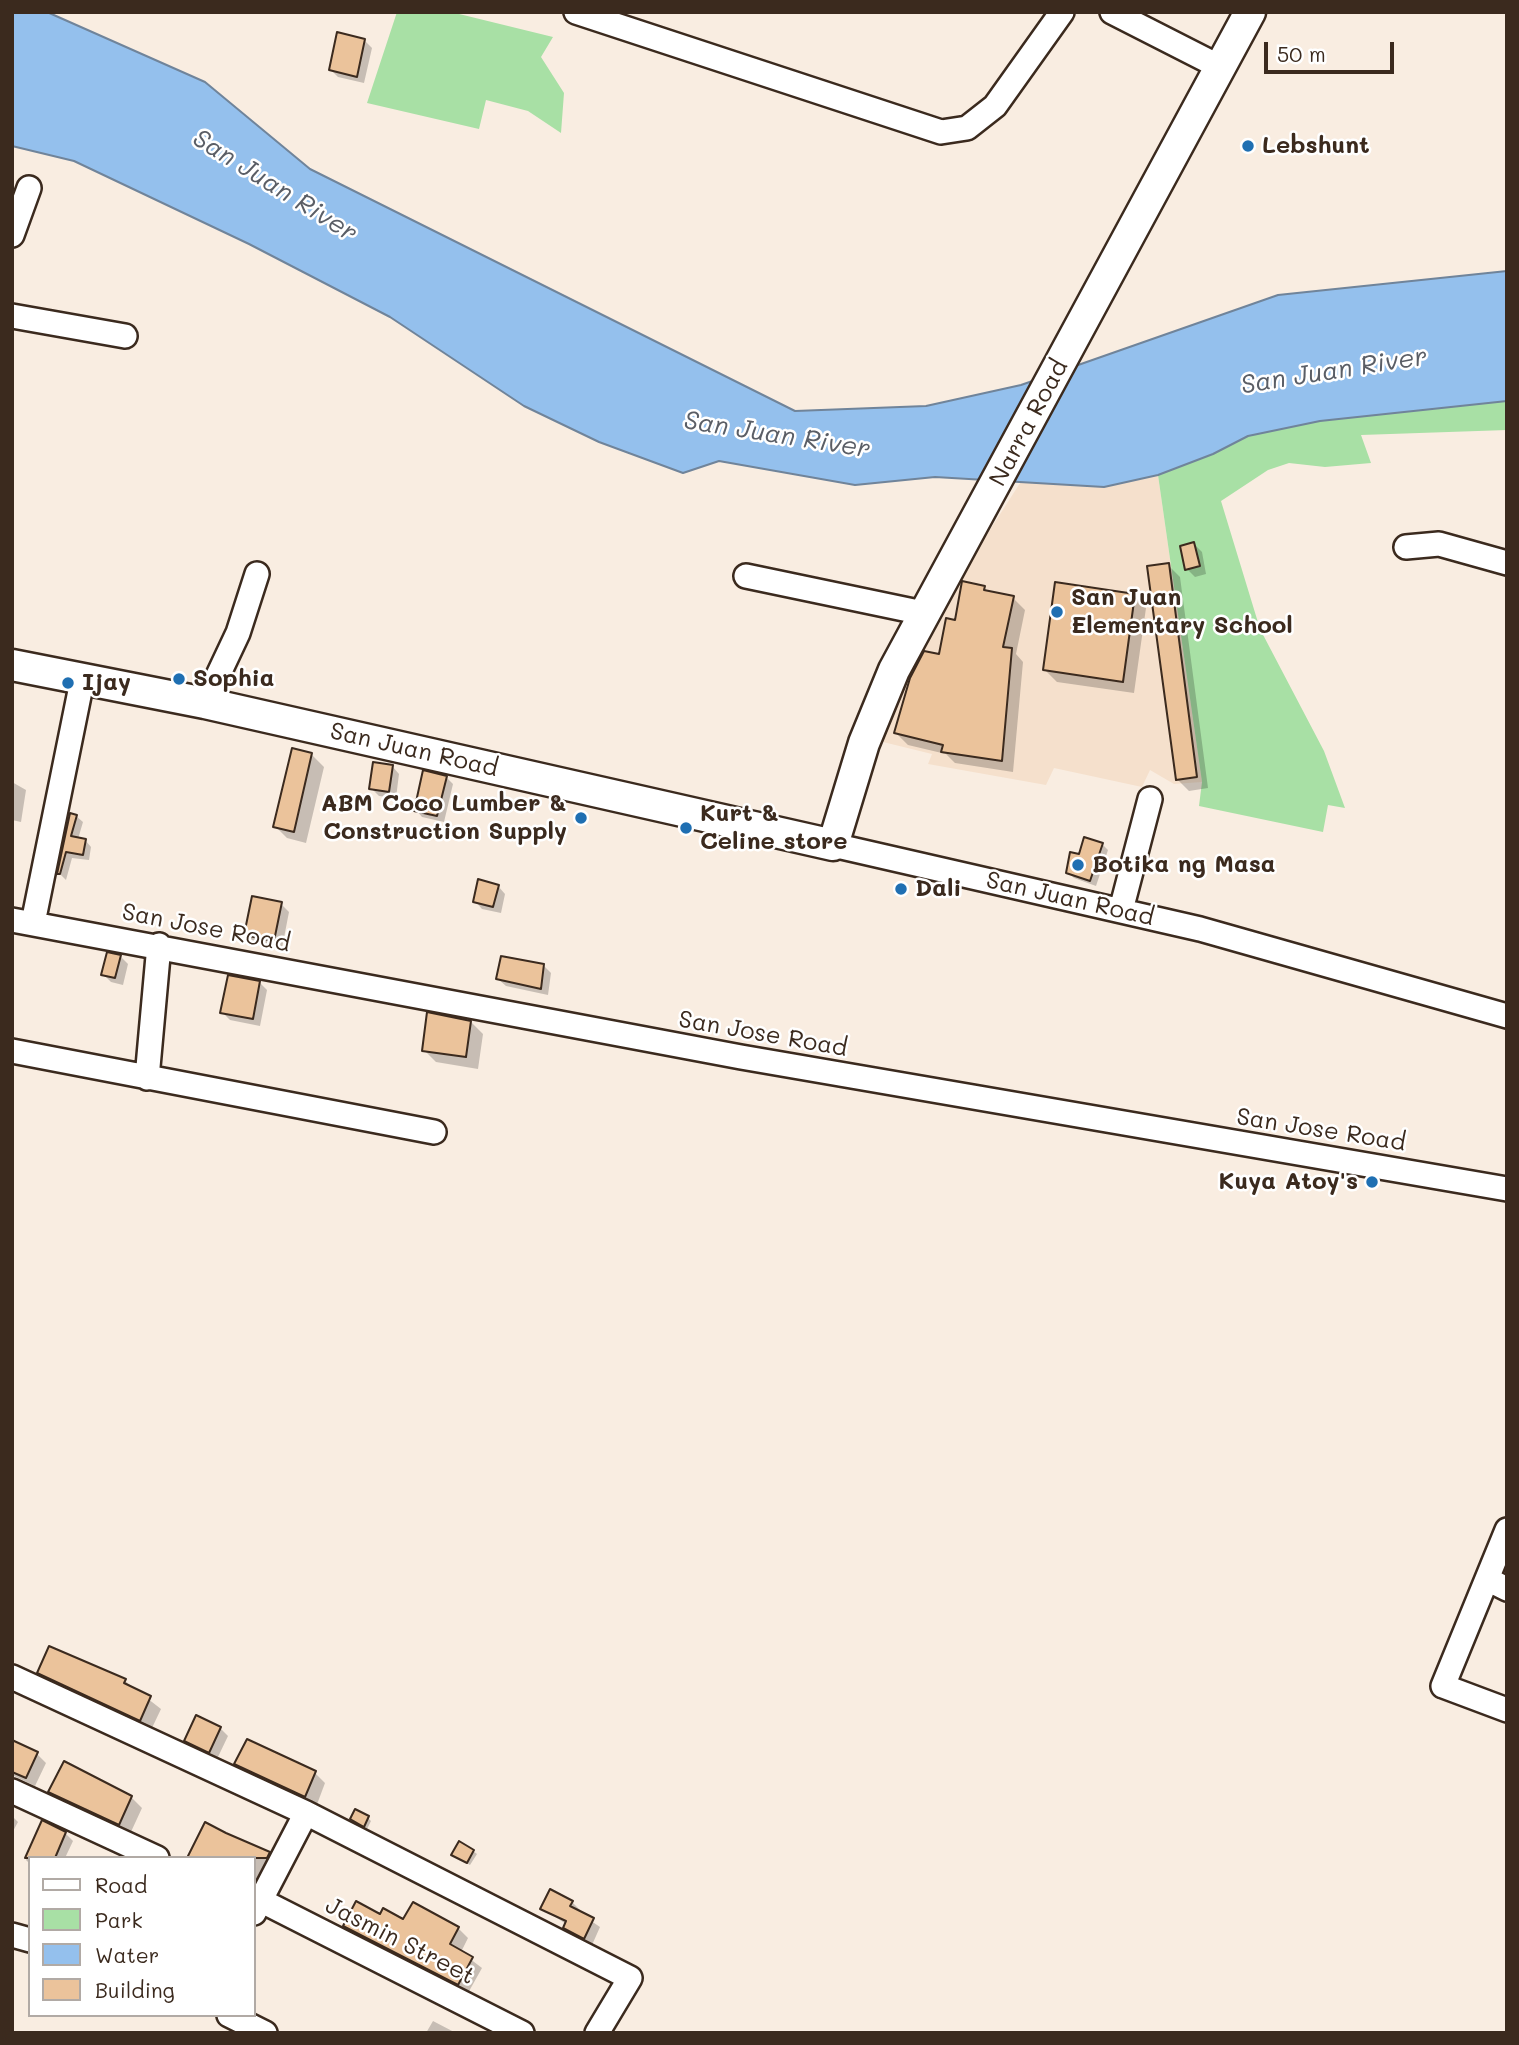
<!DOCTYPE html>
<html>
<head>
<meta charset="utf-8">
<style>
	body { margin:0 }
	#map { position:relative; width:1519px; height:2045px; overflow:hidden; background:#f9ede1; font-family:Mali,sans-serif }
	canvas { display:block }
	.frame { position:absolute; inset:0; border:14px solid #3b2a1e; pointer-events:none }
	.legend { position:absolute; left:28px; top:1856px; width:228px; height:161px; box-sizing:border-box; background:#fff; border:2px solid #b1aaa5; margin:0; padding:9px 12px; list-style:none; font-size:21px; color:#3b2a1e }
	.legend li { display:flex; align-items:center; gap:14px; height:35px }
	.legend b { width:35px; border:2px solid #b1aaa5 }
	.scale { position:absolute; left:1264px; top:42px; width:130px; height:32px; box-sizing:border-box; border:4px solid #3b2a1e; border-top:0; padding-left:9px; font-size:21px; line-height:24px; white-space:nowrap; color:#3b2a1e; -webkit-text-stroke:5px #fff; paint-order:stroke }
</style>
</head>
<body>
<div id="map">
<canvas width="1519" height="2045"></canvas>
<div class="frame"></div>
<ul class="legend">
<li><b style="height:9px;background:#fff"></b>Road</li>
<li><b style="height:19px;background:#a8e0a5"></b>Park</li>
<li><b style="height:19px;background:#94c0ed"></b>Water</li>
<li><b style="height:19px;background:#ebc39b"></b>Building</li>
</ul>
<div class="scale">50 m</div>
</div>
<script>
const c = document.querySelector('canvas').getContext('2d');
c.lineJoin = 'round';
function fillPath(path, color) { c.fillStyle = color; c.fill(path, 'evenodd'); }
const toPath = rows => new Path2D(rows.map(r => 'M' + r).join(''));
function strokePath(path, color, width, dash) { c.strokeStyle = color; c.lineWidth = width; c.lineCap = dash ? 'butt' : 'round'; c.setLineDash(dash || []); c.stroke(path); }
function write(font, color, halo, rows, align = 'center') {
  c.font = font + ' Mali,sans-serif'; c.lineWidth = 5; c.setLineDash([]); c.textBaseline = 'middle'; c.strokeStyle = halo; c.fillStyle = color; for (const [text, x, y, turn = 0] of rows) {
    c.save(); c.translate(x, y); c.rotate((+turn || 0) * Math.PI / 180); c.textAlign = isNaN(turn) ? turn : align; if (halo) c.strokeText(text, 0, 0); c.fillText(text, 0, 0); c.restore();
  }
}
fillPath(toPath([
	[1158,475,1202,782,1174,784,1150,770,1142,787,1054,768,1046,785,928,764,932,754,883,742,914,648,1022,480,1104,487]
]), '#f5e0cc');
fillPath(toPath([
	[397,12,451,12,553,37,541,57,564,93,561,133,528,111,486,100,479,129,367,103],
	[1507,401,1507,430,1361,435,1371,463,1325,467,1289,463,1268,470,1221,501,1260,629,1324,751,1345,808,1328,805,1323,832,1199,806,1202,782,1158,475,1213,454,1248,436,1320,421]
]), '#a8e0a5');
const water = toPath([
	[12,12,47,12,205,82,310,169,795,411,926,406,1021,385,1278,295,1507,271,1507,401,1320,421,1248,436,1213,454,1158,475,1104,487,935,477,855,485,719,461,683,473,599,442,524,406,390,317,249,244,74,161,12,146,12,12]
]);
fillPath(water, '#94c0ed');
strokePath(water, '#70849a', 2);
fillPath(toPath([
	[364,40,372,48,364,83,338,77,331,70],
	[1194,544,1202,552,1206,574,1195,577,1187,569],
	[1168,565,1180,577,1208,788,1189,791,1177,779],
	[984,588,989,593,1013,598,1025,610,1016,654,1023,662,1013,772,955,763,946,754,908,745,896,733,940,656,956,622],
	[1134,595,1146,608,1134,693,1057,682,1045,670],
	[294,751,312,755,324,767,306,843,287,838,275,826],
	[392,766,399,774,396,798,379,796,371,788],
	[446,777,453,784,444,822,422,817,416,810],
	[12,782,26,790,21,822,12,820],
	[76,816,83,822,78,839,85,840,91,847,89,860,72,858,66,880,59,873],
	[1102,844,1108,850,1096,886,1074,878,1068,872,1080,856],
	[498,886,505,894,501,913,482,909,475,901],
	[281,904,289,912,282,948,254,942,246,934],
	[120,956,128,964,123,985,111,982,103,974],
	[543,965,551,973,548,995,506,986,498,979],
	[259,982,267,990,260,1026,230,1020,222,1012],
	[471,1022,483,1034,478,1069,436,1062,424,1050],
	[39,1673,125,1681,161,1709,151,1730,50,1684],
	[220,1728,228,1736,217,1759,194,1748,186,1741],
	[12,1741,37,1754,46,1763,35,1786,12,1775],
	[236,1764,315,1773,325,1783,316,1807,247,1775],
	[50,1792,131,1797,142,1808,130,1834,61,1802],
	[12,1816,18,1822,12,1833],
	[368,1818,371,1821,367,1829,352,1819],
	[43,1823,65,1833,73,1841,65,1858,30,1858,30,1864,26,1860],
	[261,1850,272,1861,254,1891,254,1858],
	[473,1851,477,1854,470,1865,457,1858],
	[572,1902,580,1910,578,1912,600,1927,592,1945,572,1935,565,1928,566,1924,542,1908],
	[381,1916,458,1928,468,1938,461,1952,482,1968,468,1993,355,1936,345,1926],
	[433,2021,456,2033,426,2033]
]), '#0003');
const building = toPath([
	[337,32,365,39,357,77,329,70,337,32],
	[1194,542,1200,566,1185,570,1180,546,1194,542],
	[1169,563,1197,777,1176,780,1147,566,1169,563],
	[962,581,985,586,984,590,1014,596,1003,647,1012,648,1002,761,941,752,943,745,894,733,910,678,924,651,939,654,946,618,955,620,962,581],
	[1055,582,1135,594,1123,682,1043,670,1055,582],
	[292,748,312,753,294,832,273,827,292,748],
	[373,762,393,765,389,792,369,789,373,762],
	[423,770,447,776,437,816,414,811,423,770],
	[70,813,77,815,71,836,86,839,83,855,66,852,60,874,57,874,70,813],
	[1084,837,1103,843,1090,881,1066,873,1070,852,1079,854,1084,837],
	[478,879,499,885,493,907,473,902,478,879],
	[252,896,282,902,274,941,244,935,252,896],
	[107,952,121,955,115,978,101,975,107,952],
	[501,956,544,964,541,989,496,979,501,956],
	[228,975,260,981,253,1019,220,1013,228,975],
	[427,1012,471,1021,466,1057,422,1051,427,1012],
	[49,1646,126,1679,124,1683,151,1696,140,1721,37,1673,49,1646],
	[196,1715,221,1727,209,1753,184,1741,196,1715],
	[247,1739,316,1771,305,1797,234,1764,247,1739],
	[12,1740,38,1752,26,1778,12,1772,12,1740],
	[64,1761,132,1796,119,1825,48,1792,64,1761],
	[355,1809,369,1816,364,1827,350,1819,355,1809],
	[42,1820,66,1832,55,1858,25,1858,42,1820],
	[205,1822,226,1833,270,1852,267,1858,187,1858,205,1822],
	[459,1841,474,1850,467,1863,451,1855,459,1841],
	[550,1889,573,1901,570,1906,594,1918,584,1939,563,1928,566,1921,540,1909,550,1889],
	[356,1901,380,1914,383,1908,403,1919,413,1902,459,1927,450,1944,473,1957,458,1985,343,1926,356,1901]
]);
fillPath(building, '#ebc39b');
strokePath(building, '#3b2a1e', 2);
const minor = toPath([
	[576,12,941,132,967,128,995,106,1062,12],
	[1112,12,1220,67],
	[12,235,29,188],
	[12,316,125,336],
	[1406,547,1439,544,1507,563],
	[746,576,923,613],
	[205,703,238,633,257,574],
	[833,845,1200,929,1507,1016],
	[1121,910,1150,799],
	[12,920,741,1057,1507,1189],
	[33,923,82,681],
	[12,1051,434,1132],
	[147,1078,159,945],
	[1507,1530,1443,1686,1507,1710],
	[1487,1579,1507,1589],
	[12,1677,306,1813,630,1978,597,2033],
	[12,1791,157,1858],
	[254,1897,522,2033],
	[254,1913,306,1813],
	[12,1935,30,1940],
	[229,2015,265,2033]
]);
const major = toPath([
	[12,665,205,703,833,845,864,743,894,670,1250,12]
]);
strokePath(minor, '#3b2a1e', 28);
strokePath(major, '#3b2a1e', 35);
strokePath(minor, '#fff', 23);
strokePath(major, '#fff', 30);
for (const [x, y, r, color] of [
	[1248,146,7,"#1f6fb2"],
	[1057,612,7,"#1f6fb2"],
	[179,679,7,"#1f6fb2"],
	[68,683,7,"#1f6fb2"],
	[581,818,7,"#1f6fb2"],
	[686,828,7,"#1f6fb2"],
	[1078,865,7,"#1f6fb2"],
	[901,889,7,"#1f6fb2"],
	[1372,1182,7,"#1f6fb2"]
]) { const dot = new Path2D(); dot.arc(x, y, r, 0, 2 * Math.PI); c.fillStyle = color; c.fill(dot); strokePath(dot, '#fff', 2.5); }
write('bold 24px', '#3b2a1e', '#fff', [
	["Lebshunt",1262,146],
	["San Juan",1071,598],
	["Elementary School",1071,626],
	["Sophia",193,679],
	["Ijay",82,683],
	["ABM Coco Lumber &",567,804,"right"],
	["Construction Supply",567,832,"right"],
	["Kurt &",700,814],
	["Celine store",700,842],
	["Botika ng Masa",1092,865],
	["Dali",915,889],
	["Kuya Atoy's",1358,1182,"right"]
], 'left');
write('24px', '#3b2a1e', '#fff', [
	["Narra Road",1029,423,-62],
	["San Juan Road",414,750,13],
	["San Juan Road",1070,899,13],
	["San Jose Road",206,928,11],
	["San Jose Road",763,1034,10],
	["San Jose Road",1321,1130,9],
	["Jasmin Street",400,1941,27]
]);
write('italic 26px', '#5a5e66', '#fff', [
	["San Juan River",275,186,32],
	["San Juan River",1334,371,-9],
	["San Juan River",777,435,9]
]);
</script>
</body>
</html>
